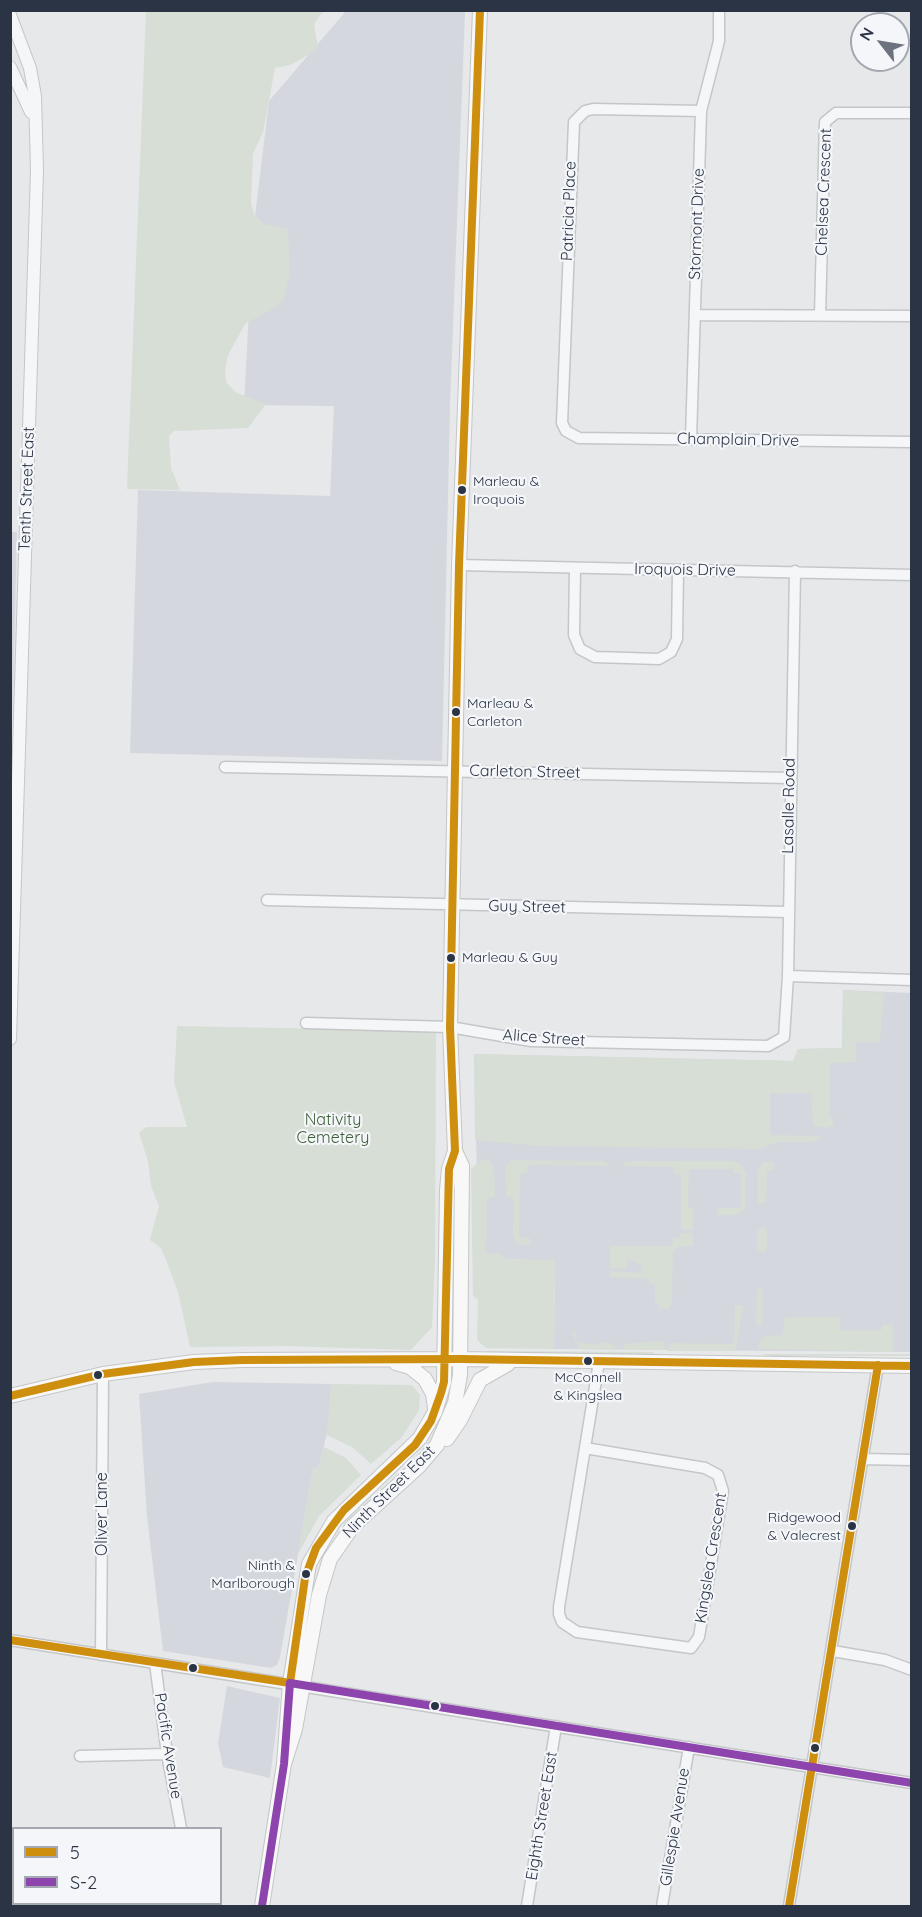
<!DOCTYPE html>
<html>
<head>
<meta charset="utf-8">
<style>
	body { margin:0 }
	#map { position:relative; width:922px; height:1917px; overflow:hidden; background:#e6e8ea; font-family:Quicksand,sans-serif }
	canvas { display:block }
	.frame { position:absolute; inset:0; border:12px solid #2b3445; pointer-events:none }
	.legend { position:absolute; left:12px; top:1827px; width:210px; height:78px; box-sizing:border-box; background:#f4f6f9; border:2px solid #a4a8b1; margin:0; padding:8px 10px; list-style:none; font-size:18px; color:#2b3445 }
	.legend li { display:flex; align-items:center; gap:12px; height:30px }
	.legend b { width:30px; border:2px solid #a4a8b1 }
	.north { position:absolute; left:850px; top:12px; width:60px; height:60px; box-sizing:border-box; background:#f4f6f9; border:2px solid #a4a8b1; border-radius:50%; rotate:301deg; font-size:16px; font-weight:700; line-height:24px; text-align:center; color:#2b3445 }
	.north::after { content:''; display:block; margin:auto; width:21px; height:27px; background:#6c737f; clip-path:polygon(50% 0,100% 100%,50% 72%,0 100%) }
</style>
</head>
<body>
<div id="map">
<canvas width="922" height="1917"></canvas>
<div class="frame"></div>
<ul class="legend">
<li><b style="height:8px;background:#ce8f0e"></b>5</li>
<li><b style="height:8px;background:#8e44ad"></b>S-2</li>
</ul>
<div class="north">N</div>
</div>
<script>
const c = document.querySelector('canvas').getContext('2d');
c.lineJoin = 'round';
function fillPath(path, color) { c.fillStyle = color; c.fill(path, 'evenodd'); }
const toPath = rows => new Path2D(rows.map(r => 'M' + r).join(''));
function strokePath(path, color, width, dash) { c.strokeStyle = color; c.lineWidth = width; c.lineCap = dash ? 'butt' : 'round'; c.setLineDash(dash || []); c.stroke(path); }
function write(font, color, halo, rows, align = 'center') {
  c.font = font + ' Quicksand,sans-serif'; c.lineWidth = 4.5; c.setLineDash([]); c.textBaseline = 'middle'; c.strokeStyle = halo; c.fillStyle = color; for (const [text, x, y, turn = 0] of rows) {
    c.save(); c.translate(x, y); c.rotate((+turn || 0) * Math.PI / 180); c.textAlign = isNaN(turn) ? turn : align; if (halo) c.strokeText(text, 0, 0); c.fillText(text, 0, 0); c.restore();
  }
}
fillPath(toPath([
	[346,11,465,11,450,406,442,761,130,753,138,490,330,496,334,406,244,405,253,233,269,101],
	[11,532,17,532,11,774,10,532],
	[843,990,911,993,911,1352,554,1349,555,1261,479,1258,474,1054,793,1061,798,1049,842,1048],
	[213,1382,331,1384,329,1424,319,1467,313,1469,280,1657,277,1665,271,1668,163,1651,147,1516,139,1394],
	[227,1686,280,1698,270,1778,223,1767,218,1743]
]), '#d4d7dd');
fillPath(toPath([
	[146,11,331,11,323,12,317,19,314,26,318,47,312,53,290,65,275,68,263,132,253,154,251,203,254,214,264,224,288,229,290,273,284,299,276,307,245,324,228,355,225,370,226,382,235,392,266,404,248,428,174,431,169,436,171,468,180,490,127,489],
	[843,990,884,993,880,1043,856,1042,856,1062,830,1063,830,1117,833,1118,833,1125,827,1128,813,1126,811,1093,770,1093,770,1135,821,1136,814,1142,777,1142,760,1149,539,1146,475,1140,474,1054,793,1061,798,1049,842,1048],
	[177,1026,436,1031,435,1259,432,1327,411,1350,284,1346,190,1347,178,1292,167,1262,161,1248,150,1240,159,1206,151,1186,148,1161,139,1133,146,1127,187,1127,174,1082],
	[482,1159,490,1161,494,1167,495,1196,487,1200,486,1253,501,1254,504,1259,555,1260,554,1349,486,1348,477,1340,478,1300,473,1296,471,1169],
	[512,1160,604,1161,609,1166,609,1173,608,1166,528,1165,527,1173,520,1174,519,1236,530,1238,530,1245,521,1245,515,1242,513,1236,514,1199,506,1196,505,1165],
	[627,1161,733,1161,740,1163,746,1173,745,1209,738,1215,718,1215,718,1208,741,1208,741,1173,734,1173,733,1169,689,1169,688,1208,693,1208,693,1230,681,1230,681,1175,674,1174,673,1167,623,1166,621,1169,623,1164],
	[774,1161,774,1169,767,1171,766,1202,758,1204,758,1170,763,1162],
	[764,1226,767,1231,767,1249,763,1253,757,1250,757,1231],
	[681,1233,693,1233,693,1246,679,1247,673,1252,672,1303,668,1309,659,1309,659,1303,655,1303,655,1285,649,1283,648,1279,610,1277,610,1271,642,1273,641,1265,632,1261,627,1260,627,1269,610,1268,610,1246,672,1246,673,1238,680,1238],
	[757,1289,763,1289,762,1326,756,1325],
	[735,1305,743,1306,736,1348,732,1351,667,1351,671,1343,734,1344],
	[788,1317,840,1317,840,1330,881,1331,882,1325,893,1324,893,1352,758,1349,759,1341,764,1336,783,1335,784,1319],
	[572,1331,575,1331,576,1341,595,1345,607,1342,618,1347,618,1350,578,1349,580,1346,575,1341],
	[665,1341,664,1350,624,1350,624,1344],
	[485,1351,654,1352,654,1355,494,1353],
	[762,1354,911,1354,912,1356,769,1356],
	[331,1384,412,1385,420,1395,419,1410,402,1437,371,1464,352,1447,327,1435],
	[324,1447,346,1458,361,1475,319,1516,298,1554,313,1469,319,1467]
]), '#d6ded6');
const minor = toPath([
	[701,111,593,109,585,111,574,122,562,423,566,431,579,438,912,442],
	[695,315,912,316],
	[820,315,825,122,836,113,912,113],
	[691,439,701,111,719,41,719,10],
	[459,565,912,575],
	[575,568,574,635,580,649,595,657,659,659,671,652,677,639,678,570],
	[225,767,790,778],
	[267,900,787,912],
	[788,976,912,980],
	[306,1023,450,1027,531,1041,768,1046,784,1037,788,976,795,571],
	[585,1448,705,1468,718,1475,723,1491,699,1637,691,1648,577,1632,562,1622,559,1614,559,1607,599,1362],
	[864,1459,912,1460],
	[10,1640,912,1783],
	[833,1651,885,1660,912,1670],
	[101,1655,103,1374],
	[155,1663,167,1754,181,1828],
	[80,1756,167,1754],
	[527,1906,556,1726],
	[662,1906,689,1747],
	[789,1906,878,1365]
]);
const tertiary = toPath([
	[10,15,30,68,35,96,37,170,10,1039],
	[10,67,31,112]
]);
const secondary = toPath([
	[396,1363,410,1367,425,1379,433,1394,435,1408],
	[10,1396,103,1374,194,1362,242,1360,460,1359,912,1366],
	[447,1439,460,1420,480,1380,508,1364],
	[284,1764,295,1729,319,1595,330,1559,353,1526,419,1466,437,1445,455,1403,460,1375,462,1166,455,1151,450,1027,459,565,480,10],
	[262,1906,284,1764,290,1683,309,1564,334,1521,420,1438,435,1412,444,1382,447,1190,449,1169,455,1151]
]);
strokePath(minor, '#c4c6c8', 13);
strokePath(tertiary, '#c4c6c8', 14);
strokePath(secondary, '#c4c6c8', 16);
strokePath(minor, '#f5f6f7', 10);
strokePath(tertiary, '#f5f6f7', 12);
strokePath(secondary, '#f8f8f8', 14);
strokePath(toPath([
	[10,1396,103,1374,194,1362,242,1360,460,1359,912,1366],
	[10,1640,290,1683,305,1578,316,1548,344,1510,415,1445,431,1421,441,1393,444,1382,449,1169,455,1151,450,1027,459,565,480,10],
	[789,1906,878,1365]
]), '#ce8f0e', 8);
strokePath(toPath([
	[262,1906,284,1764,290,1683,912,1783]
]), '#8e44ad', 8);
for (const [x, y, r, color] of [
	[462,490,5,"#2b3445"],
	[456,712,5,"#2b3445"],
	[451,958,5,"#2b3445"],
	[588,1361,5,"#2b3445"],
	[98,1375,5,"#2b3445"],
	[852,1526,5,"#2b3445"],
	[306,1574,5,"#2b3445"],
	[193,1668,5,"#2b3445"],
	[435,1706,5,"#2b3445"],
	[815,1748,5,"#2b3445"]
]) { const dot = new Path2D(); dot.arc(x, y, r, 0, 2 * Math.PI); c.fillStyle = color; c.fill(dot); strokePath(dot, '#f4f6f9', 2); }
write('14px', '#2b3445', '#f4f6f9', [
	["Marleau &",473,482],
	["Iroquois",473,500],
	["Marleau &",467,704],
	["Carleton",467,722],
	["Marleau & Guy",462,958],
	["McConnell",588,1378,"center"],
	["& Kingslea",588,1396,"center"],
	["Ridgewood",841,1518,"right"],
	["& Valecrest",841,1536,"right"],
	["Ninth &",295,1566,"right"],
	["Marlborough",295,1584,"right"]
], 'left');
write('16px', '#2b3445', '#f4f6f9', [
	["Chelsea Crescent",824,192,-88],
	["Patricia Place",569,211,-88],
	["Stormont Drive",697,224,-88],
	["Champlain Drive",738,440,1],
	["Tenth Street East",27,489,-88],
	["Iroquois Drive",685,570,1],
	["Carleton Street",525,772,1],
	["Lasalle Road",789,806,-89],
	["Guy Street",527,907,1],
	["Alice Street",544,1038,4],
	["Ninth Street East",389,1492,-45],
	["Oliver Lane",102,1514,-90],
	["Kingslea Crescent",711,1558,-81],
	["Pacific Avenue",168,1746,81],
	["Eighth Street East",542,1816,-81],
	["Gillespie Avenue",675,1827,-81]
]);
write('16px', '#3f6138', '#f4f6f9', [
	["Nativity",333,1120],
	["Cemetery",333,1138]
]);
</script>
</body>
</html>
